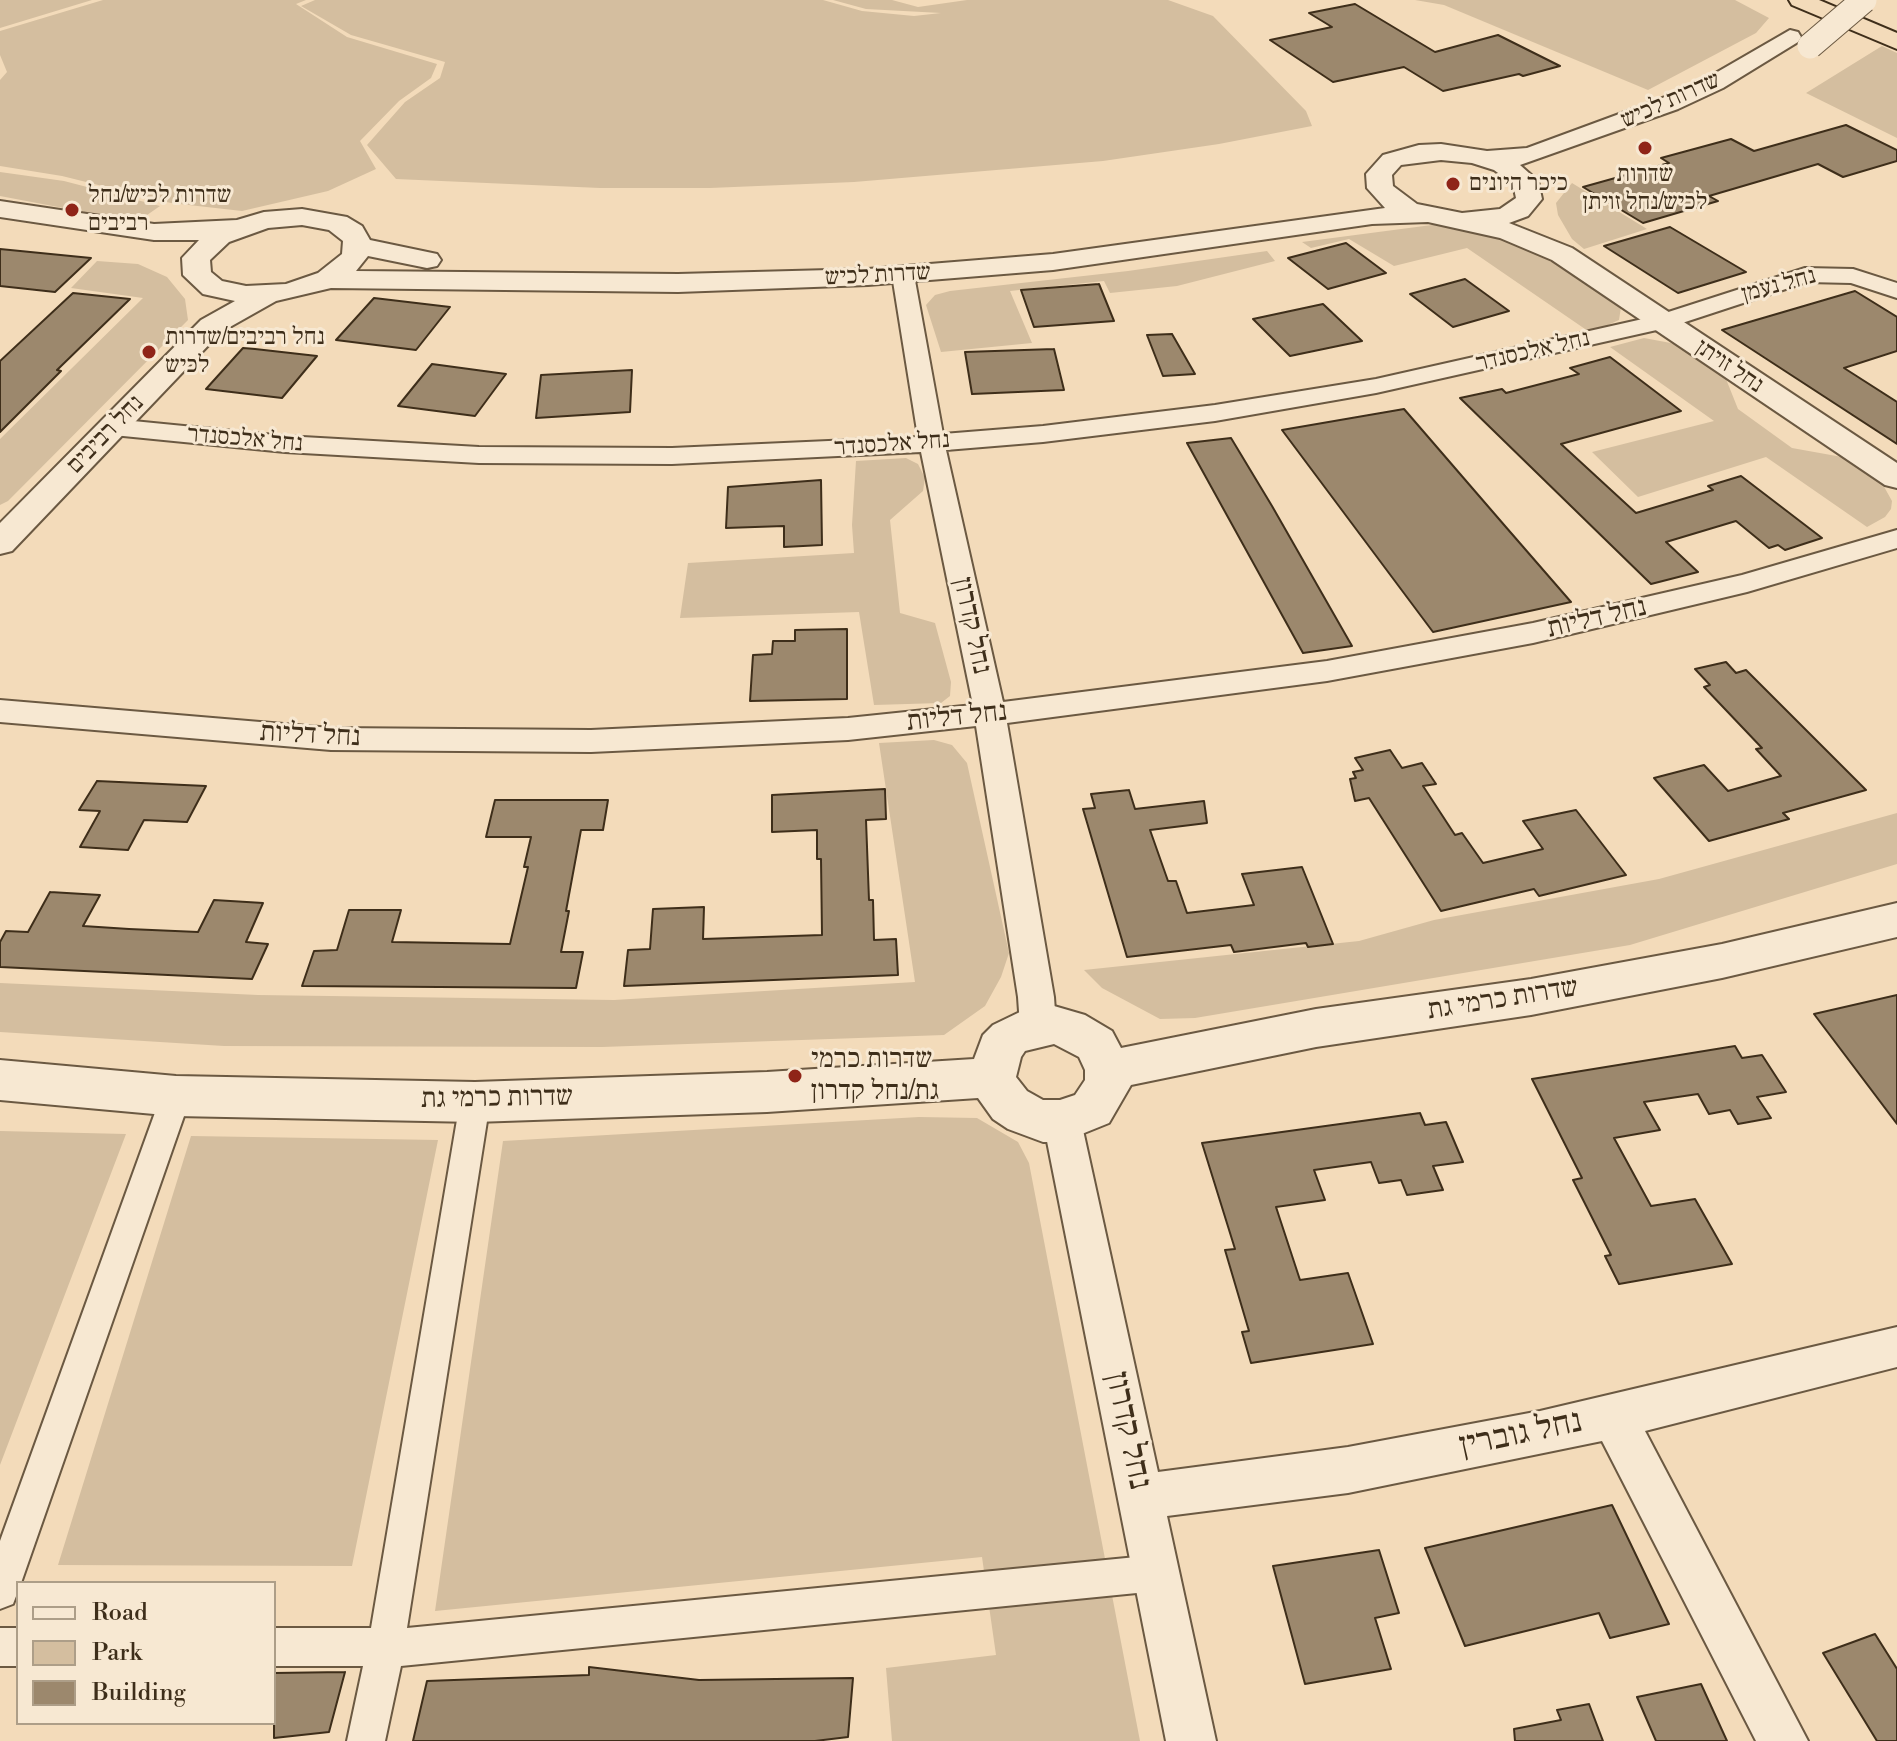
<!DOCTYPE html>
<html>
<head>
<meta charset="utf-8">
<style>
	body { margin:0 }
	#map { position:relative; width:1897px; height:1741px; overflow:hidden; background:#f3dbba; font-family:"Libre Bodoni",serif }
	canvas { display:block }
	.legend { position:absolute; left:16px; top:1581px; width:260px; height:144px; box-sizing:border-box; background:#f7e8d2; border:2px solid #ad9e88; margin:0; padding:10px 14px; list-style:none; font-size:24px; color:#3e2e1a }
	.legend li { display:flex; align-items:center; gap:16px; height:40px }
	.legend b { width:40px; border:2px solid #ad9e88 }
</style>
</head>
<body>
<div id="map">
<canvas width="1897" height="1741"></canvas>
<ul class="legend">
<li><b style="height:10px;background:#f7e8d2"></b>Road</li>
<li><b style="height:22px;background:#d4be9f"></b>Park</li>
<li><b style="height:22px;background:#9c886d"></b>Building</li>
</ul>
</div>
<script>
const c = document.querySelector('canvas').getContext('2d');
c.lineJoin = 'round';
function fillPath(path, color) { c.fillStyle = color; c.fill(path, 'evenodd'); }
const toPath = rows => new Path2D(rows.map(r => 'M' + r).join(''));
function strokePath(path, color, width, dash) { c.strokeStyle = color; c.lineWidth = width; c.lineCap = dash ? 'butt' : 'round'; c.setLineDash(dash || []); c.stroke(path); }
function write(font, color, halo, rows, align = 'center') {
  c.font = font + ' "Libre Bodoni","Frank Ruhl Libre",serif'; c.lineWidth = 6; c.setLineDash([]); c.textBaseline = 'middle'; c.strokeStyle = halo; c.fillStyle = color; for (const [text, x, y, turn = 0] of rows) {
    c.save(); c.translate(x, y); c.rotate((+turn || 0) * Math.PI / 180); c.textAlign = isNaN(turn) ? turn : align; if (halo) c.strokeText(text, 0, 0); c.fillText(text, 0, 0); c.restore();
  }
}
fillPath(toPath([
	[0,0,92,0,0,28],
	[103,0,306,0,296,4,347,37,437,64,431,78,399,101,360,141,376,169,328,191,242,211,171,203,62,176,0,166,0,80,7,72,0,55,0,31],
	[315,0,823,0,862,11,914,16,941,13,866,9,833,0,892,0,918,7,967,0,1168,0,1213,16,1306,111,1312,126,1219,144,1103,161,854,182,710,188,600,188,396,179,367,145,405,102,440,78,445,62,351,35,301,6],
	[1415,0,1735,0,1769,18,1756,33,1648,90,1444,5],
	[1882,46,1897,53,1897,138,1806,93],
	[0,172,64,181,160,206,137,222,0,196],
	[1572,183,1647,229,1584,249,1572,239,1558,215,1556,203],
	[1447,223,1482,228,1540,250,1621,307,1619,320,1599,329,1585,329,1467,248,1394,266,1349,239,1311,248,1302,242],
	[1267,251,1275,261,1177,286,1110,293,1104,281,1010,291,1032,343,941,352,926,305,935,295,950,291,1128,271],
	[97,261,138,264,167,277,185,299,188,320,8,501,0,505,0,439,143,298,71,288],
	[1644,338,1676,344,1724,374,1738,409,1792,448,1842,457,1882,483,1892,501,1891,509,1885,517,1867,527,1766,457,1638,497,1592,452,1714,421,1610,347],
	[906,458,918,464,925,478,923,491,890,520,900,613,935,623,951,682,950,696,941,703,874,705,859,612,680,618,688,563,854,553,852,525,856,461],
	[934,740,952,745,967,763,1009,953,1001,977,985,1006,944,1035,602,1047,224,1046,0,1032,0,983,258,995,614,1000,915,982,879,743],
	[1897,813,1897,864,1630,945,1195,1018,1160,1019,1102,988,1084,970,1359,941,1434,920,1659,879],
	[919,1117,977,1118,1018,1142,1029,1163,1140,1741,892,1741,886,1668,996,1655,982,1557,435,1611,503,1141],
	[0,1131,126,1134,0,1465],
	[191,1136,438,1140,352,1566,58,1565]
]), '#d4be9f');
const building = toPath([
	[1355,4,1435,52,1498,35,1560,66,1523,76,1519,74,1443,91,1404,67,1333,82,1270,40,1332,27,1309,13,1355,4],
	[1846,125,1897,150,1897,161,1843,177,1818,164,1709,196,1718,201,1643,223,1583,187,1669,163,1661,158,1731,139,1754,151,1846,125],
	[1670,227,1746,272,1678,293,1604,246,1670,227],
	[1346,243,1386,273,1328,289,1288,258,1346,243],
	[0,249,91,258,55,292,0,286,0,249],
	[1465,279,1509,311,1453,327,1410,294,1465,279],
	[1099,284,1114,321,1034,327,1021,290,1099,284],
	[1855,291,1897,317,1897,351,1844,368,1897,402,1897,444,1722,330,1855,291],
	[73,293,130,299,57,370,61,371,0,432,0,361,73,293],
	[374,298,450,307,416,350,336,340,374,298],
	[1323,304,1362,341,1290,356,1253,319,1323,304],
	[1172,334,1195,374,1163,376,1147,335,1172,334],
	[243,348,255,349,317,356,282,398,206,389,243,348],
	[1054,349,1064,390,972,394,965,352,1054,349],
	[1610,357,1681,411,1561,444,1636,513,1713,490,1708,486,1741,476,1822,538,1785,550,1778,545,1769,548,1736,521,1666,542,1698,572,1651,584,1460,398,1502,389,1506,393,1579,374,1570,368,1610,357],
	[432,364,506,374,475,416,398,406,432,364],
	[632,370,630,412,536,418,541,375,632,370],
	[1404,409,1505,526,1571,602,1433,632,1282,430,1404,409],
	[1231,438,1272,506,1352,646,1303,653,1187,443,1231,438],
	[821,480,822,545,784,547,784,526,726,528,728,487,821,480],
	[847,629,847,699,750,701,753,655,772,654,773,641,795,641,795,630,847,629],
	[1726,662,1736,673,1746,670,1866,790,1783,813,1789,819,1709,841,1654,778,1704,765,1728,791,1781,776,1756,749,1762,748,1704,687,1710,685,1695,669,1726,662],
	[1390,750,1402,768,1422,763,1436,784,1423,786,1455,835,1462,833,1483,863,1543,849,1523,821,1576,810,1626,875,1539,896,1534,889,1441,911,1369,798,1355,801,1350,779,1356,778,1353,772,1363,770,1355,758,1390,750],
	[97,781,206,786,187,822,144,820,128,850,80,847,100,811,79,810,97,781],
	[885,789,886,819,866,820,869,900,873,900,874,940,896,939,898,975,624,986,628,950,650,949,653,909,704,907,703,939,822,935,821,859,817,859,817,830,772,832,772,795,885,789],
	[1129,790,1135,809,1204,801,1207,823,1150,830,1168,881,1176,881,1187,913,1254,905,1242,874,1302,867,1333,944,1308,947,1306,943,1234,952,1231,945,1127,957,1083,809,1095,808,1091,794,1129,790],
	[495,800,608,800,603,830,581,830,566,911,569,911,561,952,583,952,576,988,302,986,314,951,337,950,349,910,401,910,392,942,510,944,528,867,524,867,531,837,486,837,495,800],
	[50,892,100,895,83,926,129,929,198,932,214,900,263,903,246,942,268,944,252,979,0,967,0,942,6,931,28,932,50,892],
	[1897,995,1897,1124,1814,1014,1897,995],
	[1735,1046,1742,1058,1762,1055,1786,1092,1757,1097,1771,1118,1738,1124,1730,1110,1709,1114,1698,1094,1644,1102,1660,1130,1614,1138,1651,1206,1695,1199,1732,1264,1619,1284,1605,1256,1611,1255,1573,1180,1582,1178,1532,1079,1735,1046],
	[1420,1113,1425,1125,1446,1122,1463,1162,1433,1166,1443,1190,1407,1195,1401,1180,1379,1183,1371,1162,1314,1170,1325,1200,1276,1207,1300,1280,1348,1273,1373,1344,1251,1363,1242,1332,1249,1331,1225,1250,1235,1249,1202,1143,1420,1113],
	[1612,1505,1669,1624,1610,1638,1599,1613,1465,1646,1425,1548,1612,1505],
	[1379,1550,1399,1613,1375,1618,1391,1669,1305,1684,1273,1566,1379,1550],
	[1875,1634,1897,1669,1897,1741,1877,1741,1823,1653,1875,1634],
	[589,1667,699,1680,853,1678,848,1737,815,1741,413,1741,427,1681,589,1675,589,1667],
	[345,1672,329,1732,274,1738,274,1673,345,1672],
	[1701,1684,1727,1741,1656,1741,1637,1697,1701,1684],
	[1589,1704,1603,1741,1515,1741,1514,1729,1561,1720,1557,1710,1589,1704]
]);
fillPath(building, '#9c886d');
strokePath(building, '#3e2e1a', 2);
const pedestrian = toPath([
	[176,1084,186,1087,191,1096,21,1583,18,1583,18,1591,13,1604,0,1609,0,1541,161,1096,166,1087,176,1084],
	[475,1090,485,1093,490,1102,407,1628,1157,1555,1170,1560,1175,1573,1170,1586,1157,1591,401,1666,385,1741,347,1741,363,1666,274,1666,274,1628,371,1628,460,1102,465,1093,475,1090],
	[0,1628,18,1628,18,1666,0,1666,0,1628]
]);
const minor = toPath([
	[903,268,911,270,914,275,943,434,1043,426,1215,405,1376,379,1656,316,1805,268,1853,269,1897,283,1897,298,1851,283,1807,282,1670,327,1376,393,1215,421,1043,442,946,450,1003,702,1327,661,1533,623,1742,575,1897,530,1897,548,1747,592,1533,643,1327,681,1007,723,1054,997,1056,1026,1051,1037,1038,1041,1025,1037,1020,1026,1018,997,976,726,848,740,591,752,331,750,0,722,0,700,331,728,591,730,848,718,973,705,921,452,672,464,479,463,285,452,113,435,104,432,100,427,104,422,113,419,285,436,479,447,672,448,918,437,892,275,895,270,903,268],
	[1062,1104,1076,1109,1081,1121,1158,1472,1348,1447,1540,1411,1897,1327,1897,1367,1645,1431,1808,1741,1756,1741,1602,1441,1348,1493,1167,1516,1216,1741,1166,1741,1043,1121,1048,1109,1062,1104]
]);
const tertiary = toPath([
	[1790,30,1798,32,1801,37,1798,42,1723,88,1678,109,1520,165,1538,181,1542,199,1528,216,1509,223,1572,248,1897,463,1897,488,1885,485,1552,260,1500,238,1428,222,1372,224,1053,270,868,285,678,292,331,288,276,301,221,332,12,551,0,554,0,523,201,320,235,301,203,294,183,275,182,258,199,240,154,240,0,217,0,201,154,224,237,220,264,212,302,209,347,217,362,226,370,240,437,254,441,260,437,266,427,268,368,256,356,271,678,274,868,269,1053,254,1385,208,1367,188,1366,174,1383,155,1419,145,1441,144,1487,151,1527,148,1660,99,1707,78,1790,30],
	[1441,160,1472,163,1494,170,1513,184,1516,198,1500,209,1462,213,1417,204,1393,186,1392,175,1401,165,1441,160],
	[302,225,329,230,343,241,342,254,318,273,286,284,246,286,222,281,211,272,210,260,229,242,268,228,302,225],
	[1897,903,1897,937,1722,978,1531,1015,1316,1047,1131,1085,1109,1123,1062,1142,1043,1142,1008,1129,993,1119,978,1098,767,1112,475,1122,176,1116,0,1100,0,1060,176,1076,475,1082,767,1072,974,1059,983,1035,993,1025,1022,1011,1054,1006,1085,1015,1112,1031,1121,1048,1316,1009,1531,979,1722,944,1897,903],
	[1054,1044,1079,1057,1085,1070,1085,1080,1075,1095,1060,1100,1043,1100,1027,1091,1016,1077,1021,1057,1025,1051,1054,1044]
]);
const trunk = toPath([
	[1789,0,1819,0,1897,33,1897,49,1792,5,1789,0]
]);
strokePath(pedestrian, '#6b5942', 4);
strokePath(minor, '#6b5942', 4);
strokePath(tertiary, '#6b5942', 4);
strokePath(trunk, '#3e2e1a', 4);
fillPath(pedestrian, '#f7e8d2');
fillPath(minor, '#f7e8d2');
fillPath(tertiary, '#f7e8d2');
fillPath(trunk, '#f3dbba');
const tertiaryBridge = toPath([
	[1810,46,1864,0]
]);
strokePath(tertiaryBridge, '#6b5942', 27, []);
strokePath(tertiaryBridge, '#f7e8d2', 25);
for (const [x, y, r, color] of [
	[1645,148,8,"#8f2418"],
	[1453,184,8,"#8f2418"],
	[72,210,8,"#8f2418"],
	[149,352,8,"#8f2418"],
	[795,1076,8,"#8f2418"]
]) { const dot = new Path2D(); dot.arc(x, y, r, 0, 2 * Math.PI); c.fillStyle = color; c.fill(dot); strokePath(dot, '#f7e8d2', 3); }
write('24px', '#3e2e1a', '#f7e8d2', [
	["שדרות לכיש",1671,101,-24],
	["שדרות לכיש",878,276,-3],
	["נחל נעמן",1779,286,-15],
	["נחל אלכסנדר",1533,352,-13],
	["נחל זויתן",1729,367,34],
	["נחל רביבים",106,435,-46],
	["נחל אלכסנדר",245,440,5],
	["נחל אלכסנדר",892,445,-4]
]);
write('24px', '#3e2e1a', '#f7e8d2', [
	["שדרות",1645,175,"center"],
	["לכיש/נחל זויתן",1645,203,"center"],
	["כיכר היונים",1469,184],
	["שדרות לכיש/נחל",88,196],
	["רביבים",88,224],
	["נחל רביבים/שדרות",165,338],
	["לכיש",165,366]
], 'left');
write('28px', '#3e2e1a', '#f7e8d2', [
	["נחל דליות",1597,619,-13],
	["נחל קדרון",971,626,78],
	["נחל דליות",957,718,-6],
	["נחל דליות",310,736,3],
	["שדרות כרמי גת",1503,1000,-9],
	["שדרות כרמי גת",497,1099,-1]
]);
write('28px', '#3e2e1a', '#f7e8d2', [
	["שדרות כרמי",811,1060],
	["גת/נחל קדרון",811,1092]
], 'left');
write('34px', '#3e2e1a', '#f7e8d2', [
	["נחל קדרון",1127,1431,78],
	["נחל גוברין",1521,1435,-12]
]);
</script>
</body>
</html>
